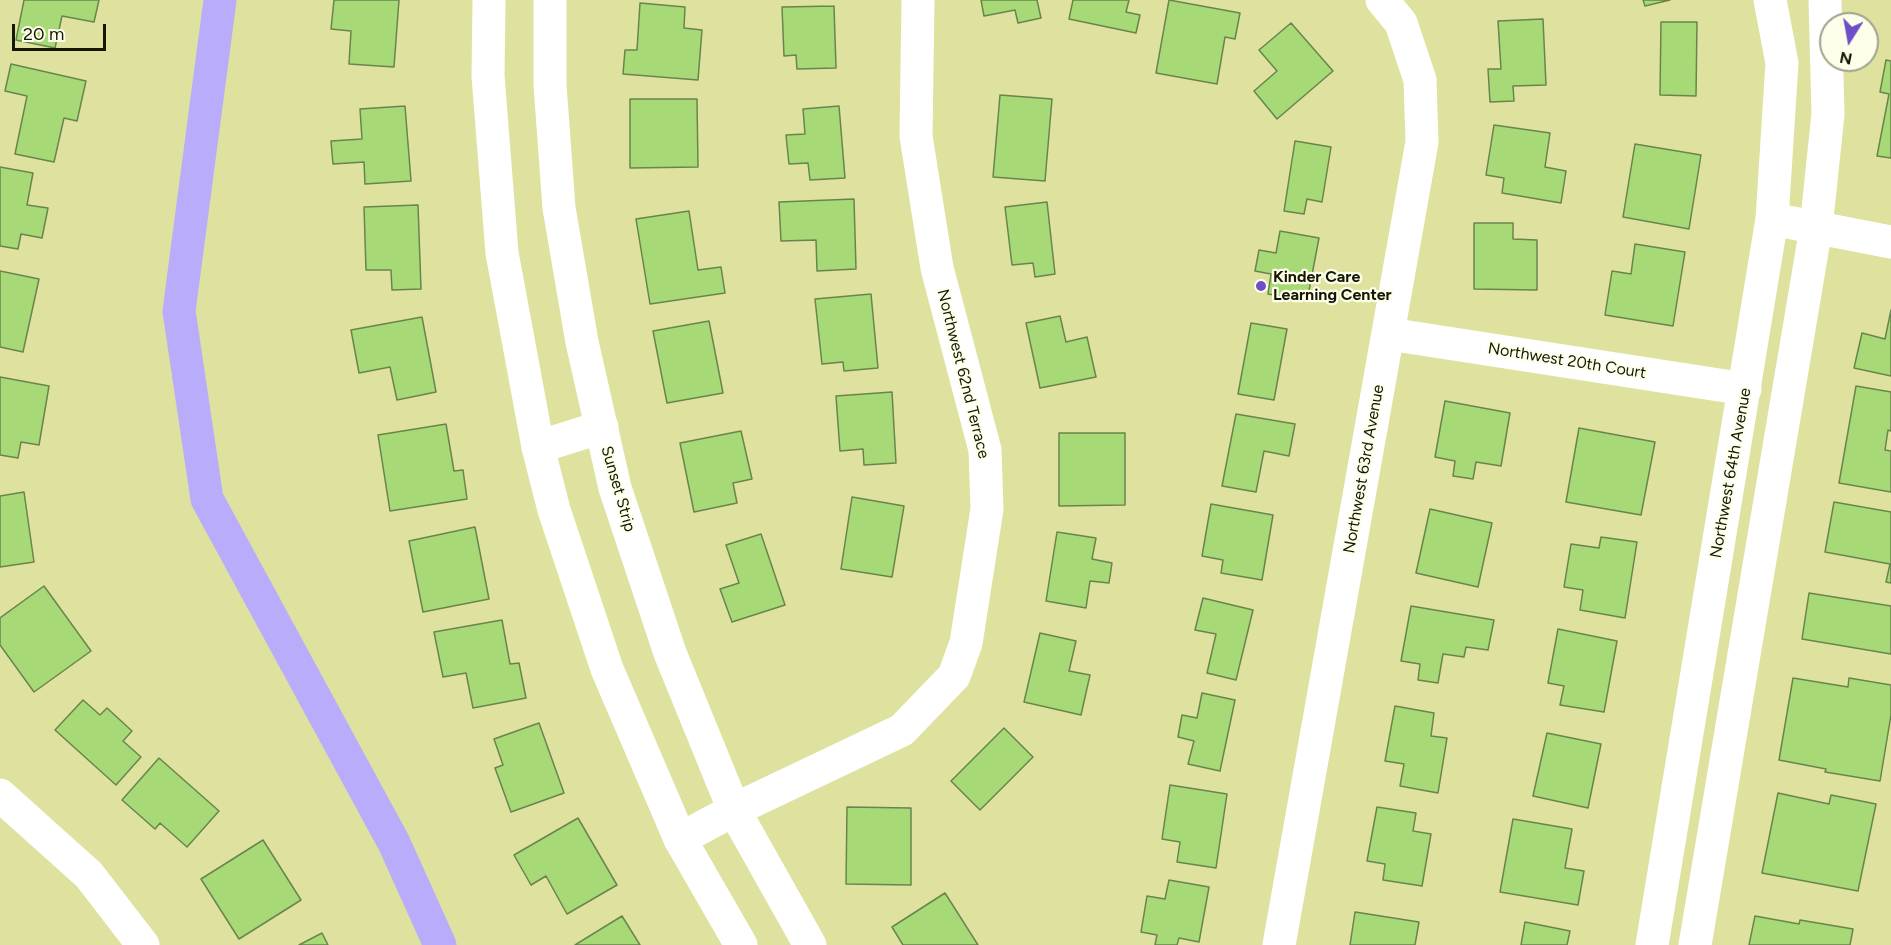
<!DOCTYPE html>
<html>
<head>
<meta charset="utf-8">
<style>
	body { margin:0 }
	#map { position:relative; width:1891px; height:945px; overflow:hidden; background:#dee29e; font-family:Figtree,sans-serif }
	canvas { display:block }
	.north { position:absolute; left:1819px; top:12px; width:60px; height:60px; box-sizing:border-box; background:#fdffeb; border:2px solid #a1a28d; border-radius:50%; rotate:191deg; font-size:16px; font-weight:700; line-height:24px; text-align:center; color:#161700 }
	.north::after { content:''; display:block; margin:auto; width:21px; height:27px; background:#6e4fc8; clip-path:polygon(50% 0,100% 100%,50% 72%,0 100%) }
	.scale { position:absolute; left:12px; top:24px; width:94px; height:27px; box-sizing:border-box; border:3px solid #161700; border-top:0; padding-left:8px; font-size:18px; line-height:21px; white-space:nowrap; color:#161700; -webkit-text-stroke:4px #fdffeb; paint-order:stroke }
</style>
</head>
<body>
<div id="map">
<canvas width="1891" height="945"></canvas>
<div class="north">N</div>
<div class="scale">20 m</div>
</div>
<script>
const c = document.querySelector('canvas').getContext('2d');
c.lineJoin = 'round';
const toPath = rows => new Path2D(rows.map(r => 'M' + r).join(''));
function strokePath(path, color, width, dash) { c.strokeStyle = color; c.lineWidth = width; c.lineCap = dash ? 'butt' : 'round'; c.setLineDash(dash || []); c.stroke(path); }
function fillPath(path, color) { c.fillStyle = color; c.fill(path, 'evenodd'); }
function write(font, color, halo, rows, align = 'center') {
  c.font = font + ' Figtree,sans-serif'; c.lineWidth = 4.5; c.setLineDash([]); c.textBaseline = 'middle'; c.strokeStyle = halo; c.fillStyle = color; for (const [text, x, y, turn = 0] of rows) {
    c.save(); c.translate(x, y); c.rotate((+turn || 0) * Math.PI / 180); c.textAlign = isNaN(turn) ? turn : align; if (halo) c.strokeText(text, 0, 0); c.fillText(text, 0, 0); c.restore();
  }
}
strokePath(toPath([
	[220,0,179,311,207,499,394,843,440,945]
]), '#b9adfb', 33);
const building = toPath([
	[24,0,99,0,94,22,62,16,55,48,16,40,24,0],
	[334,0,399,0,394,67,349,64,351,31,331,29,334,0],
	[981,0,1037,0,1041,18,1018,23,1015,10,984,16,981,0],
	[1073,0,1129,0,1126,12,1140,15,1136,33,1069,19,1073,0],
	[1169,0,1240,13,1235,39,1225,37,1217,84,1156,73,1169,0],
	[1643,0,1670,0,1645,6,1643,0],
	[640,3,685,7,684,28,702,30,698,80,623,74,625,50,637,50,640,3],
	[834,6,836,68,797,69,796,55,784,56,782,7,834,6],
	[1543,19,1546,85,1513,86,1514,101,1490,102,1488,69,1501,69,1498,21,1543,19],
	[1661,22,1697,22,1696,96,1660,95,1661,22],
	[1291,23,1333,71,1277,119,1254,91,1277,71,1259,50,1291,23],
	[1886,60,1891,61,1891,158,1877,156,1889,94,1880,92,1886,60],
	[11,64,86,81,77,121,64,118,54,162,15,154,27,96,5,91,11,64],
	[1000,95,1052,99,1045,181,993,177,1000,95],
	[630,99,697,99,698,167,630,168,630,99],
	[405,106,411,181,365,184,364,162,333,164,331,141,362,139,360,109,405,106],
	[839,106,845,178,810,180,808,163,789,164,786,135,805,134,803,109,839,106],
	[1494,125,1550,133,1545,167,1566,171,1561,203,1502,193,1504,178,1486,175,1494,125],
	[1295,141,1331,147,1322,202,1307,199,1304,214,1284,211,1295,141],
	[1635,144,1701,155,1689,229,1623,217,1635,144],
	[0,167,33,173,27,205,48,208,42,238,21,234,18,249,0,246,0,167],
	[854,199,856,269,817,271,816,240,781,241,779,202,854,199],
	[1047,202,1055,274,1035,277,1033,263,1012,265,1005,207,1047,202],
	[418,205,421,289,392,290,391,270,366,270,364,207,418,205],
	[689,211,698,270,721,267,725,293,650,304,636,219,689,211],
	[1474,223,1513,223,1513,239,1537,240,1537,290,1474,289,1474,223],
	[1280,231,1319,238,1307,301,1268,294,1271,274,1255,271,1259,250,1276,253,1280,231],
	[1635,244,1685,252,1673,326,1605,315,1612,271,1631,274,1635,244],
	[0,271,39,279,23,352,0,347,0,271],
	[871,294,878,368,844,371,843,362,822,364,815,299,871,294],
	[1891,310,1891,376,1854,368,1862,333,1885,339,1891,310],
	[1060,316,1066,342,1087,337,1096,377,1040,388,1026,323,1060,316],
	[422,317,436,392,397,400,390,367,359,373,351,330,422,317],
	[709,321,723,393,667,403,653,331,709,321],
	[1251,323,1287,329,1274,400,1238,394,1251,323],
	[0,377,49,386,39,445,21,442,18,458,0,455,0,377],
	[1856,386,1891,392,1891,431,1888,430,1885,450,1891,451,1891,492,1839,483,1856,386],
	[892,392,896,463,864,465,863,449,840,451,836,396,892,392],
	[1445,401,1510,413,1501,466,1476,462,1473,479,1453,476,1455,461,1435,457,1445,401],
	[1236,414,1295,424,1289,456,1264,451,1256,492,1222,486,1236,414],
	[446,424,454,471,463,470,467,499,390,511,378,435,446,424],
	[1579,428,1655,442,1641,515,1566,502,1579,428],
	[741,431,752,479,733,483,737,503,694,512,680,443,741,431],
	[1059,433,1125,433,1125,505,1059,506,1059,433],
	[24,492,34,562,0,567,0,496,24,492],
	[852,497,904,506,892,577,841,569,852,497],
	[1834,502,1891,512,1891,583,1886,582,1890,564,1825,552,1834,502],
	[1211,504,1273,515,1262,580,1221,573,1223,560,1202,556,1211,504],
	[1430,509,1492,523,1478,587,1416,573,1430,509],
	[475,527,489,599,423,612,409,541,475,527],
	[1057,532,1096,538,1092,559,1112,563,1109,583,1090,581,1086,608,1046,601,1057,532],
	[761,534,785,605,732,622,720,589,739,583,726,545,761,534],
	[1601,537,1637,542,1625,618,1580,610,1583,590,1564,587,1571,544,1599,548,1601,537],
	[44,586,91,651,34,692,0,645,0,618,44,586],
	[1809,593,1891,606,1891,654,1802,639,1809,593],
	[1203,598,1253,610,1236,680,1207,673,1216,634,1195,630,1203,598],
	[1411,606,1494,620,1488,650,1466,647,1464,657,1443,654,1438,683,1418,680,1420,664,1401,661,1411,606],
	[502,620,510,664,519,663,526,698,473,708,466,673,443,677,434,632,502,620],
	[1558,629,1617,641,1604,712,1560,705,1564,686,1548,683,1558,629],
	[1040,633,1076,641,1069,671,1090,675,1081,715,1024,702,1040,633],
	[1793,678,1848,687,1849,678,1891,685,1891,715,1880,781,1825,772,1826,769,1779,760,1793,678],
	[1202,693,1235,700,1220,771,1188,764,1194,741,1178,737,1182,715,1197,718,1202,693],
	[83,700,100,715,107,708,132,731,123,741,141,757,116,785,55,730,83,700],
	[1395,706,1434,713,1431,736,1447,738,1438,793,1400,786,1404,764,1385,761,1395,706],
	[539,723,564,793,511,812,495,768,503,765,494,739,539,723],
	[1004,728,1033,757,980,810,951,781,1004,728],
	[1547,733,1601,744,1588,808,1533,796,1547,733],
	[159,758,219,811,187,847,160,823,155,829,122,800,159,758],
	[1170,785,1227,794,1216,868,1177,862,1180,842,1162,839,1170,785],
	[1778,793,1829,804,1831,795,1876,804,1858,891,1762,873,1778,793],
	[847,807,911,808,911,885,846,884,847,807],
	[1377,807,1416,813,1413,831,1431,834,1422,886,1383,880,1385,864,1367,861,1377,807],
	[578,818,617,885,567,914,546,876,531,885,514,855,578,818],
	[1513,819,1572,829,1565,868,1584,871,1578,905,1500,892,1513,819],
	[263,840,301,900,239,939,201,879,263,840],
	[1169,880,1209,887,1199,942,1179,938,1177,945,1155,945,1157,935,1141,932,1147,896,1165,899,1169,880],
	[945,893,978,945,903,945,892,927,945,893],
	[1355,912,1419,922,1415,945,1350,945,1355,912],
	[622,916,640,945,575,945,622,916],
	[1755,916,1799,924,1800,920,1853,929,1850,945,1749,945,1755,916],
	[1525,922,1570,931,1567,945,1521,945,1525,922],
	[322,933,328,945,299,945,322,933]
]);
fillPath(building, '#a8d977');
strokePath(building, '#69854d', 1.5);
strokePath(toPath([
	[1772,219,1891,242],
	[1389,334,1745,389],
	[538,447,602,427],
	[0,795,89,875,143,945],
	[680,839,734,810,902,730,954,676,966,643,987,509,985,450,937,268,916,136,918,0],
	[1279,945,1422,142,1420,80,1401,23,1382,0]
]), '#fff', 33);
strokePath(toPath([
	[489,0,488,76,502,253,538,447,554,510,607,669,680,839,741,945],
	[550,0,550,85,559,208,582,342,615,488,670,653,734,810,810,945],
	[1652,945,1772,219,1782,63,1770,0],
	[1695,945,1816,228,1828,114,1825,0]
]), '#fff', 33);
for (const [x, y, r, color] of [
	[1261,286,6,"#6e4fc8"]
]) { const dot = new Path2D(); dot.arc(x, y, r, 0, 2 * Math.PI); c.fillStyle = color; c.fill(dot); strokePath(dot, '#fdffeb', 2); }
write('bold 16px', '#161700', '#fdffeb', [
	["Kinder Care",1273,277],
	["Learning Center",1273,295]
], 'left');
write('16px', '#161700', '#fdffeb', [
	["Northwest 20th Court",1567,361,9],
	["Northwest 62nd Terrace",963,374,76],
	["Northwest 63rd Avenue",1364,469,-80],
	["Northwest 64th Avenue",1731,473,-80],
	["Sunset Strip",618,489,74]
]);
</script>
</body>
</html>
